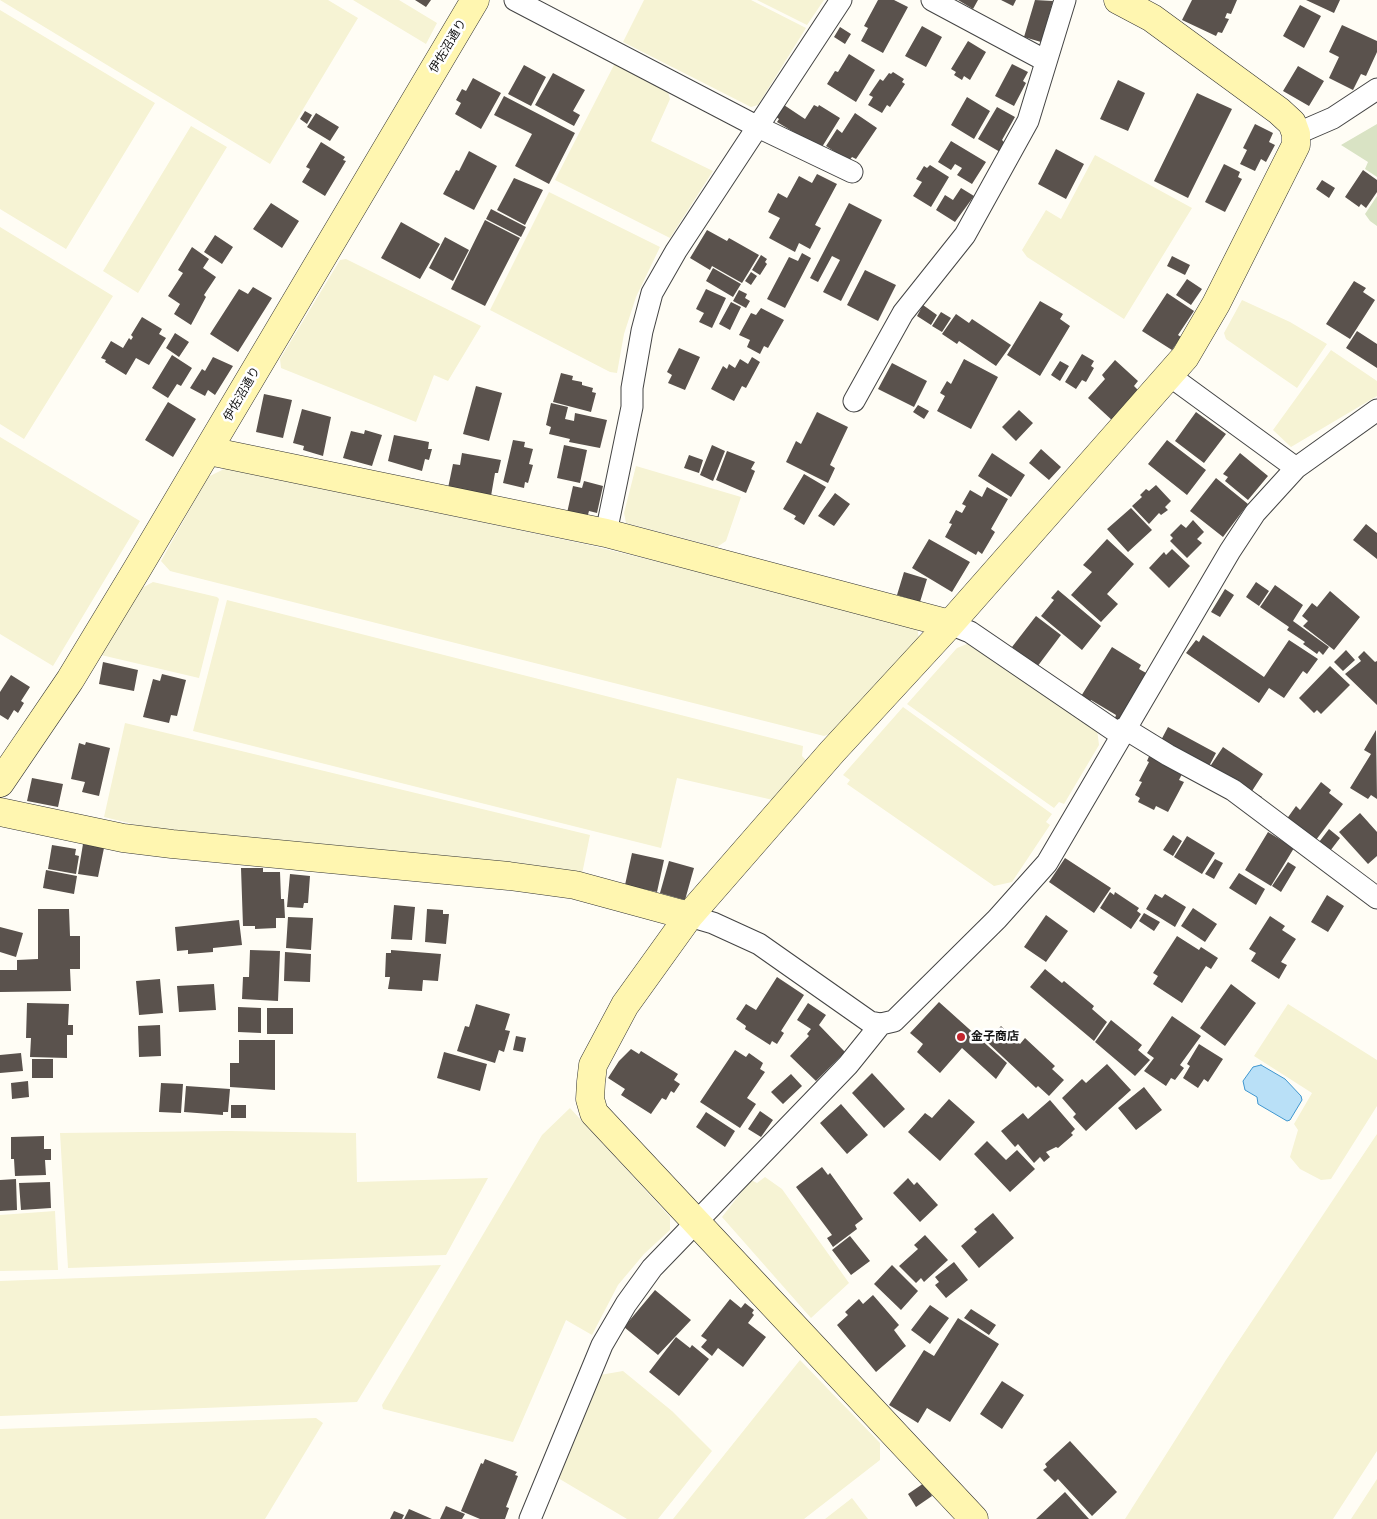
<!DOCTYPE html>
<html>
<head>
<meta charset="utf-8">
<style>
	body { margin:0 }
	canvas { display:block; background:#fffdf5 }
</style>
</head>
<body>
<canvas width="1377" height="1519"></canvas>
<script>
const c = document.querySelector('canvas').getContext('2d');
c.lineJoin = 'round';
function fillPath(path, color) { c.fillStyle = color; c.fill(path, 'evenodd'); }
const toPath = rows => new Path2D(rows.map(r => 'M' + r).join(''));
function strokePath(path, color, width, dash) { c.strokeStyle = color; c.lineWidth = width; c.lineCap = dash ? 'butt' : 'round'; c.setLineDash(dash || []); c.stroke(path); }
function write(font, color, halo, rows, align = 'center') {
  c.font = font + ' "PT Serif","Noto Sans JP",serif'; c.lineWidth = 5; c.setLineDash([]); c.textBaseline = 'middle'; c.strokeStyle = halo; c.fillStyle = color; for (const [text, x, y, turn = 0] of rows) {
    c.save(); c.translate(x, y); c.rotate((+turn || 0) * Math.PI / 180); c.textAlign = isNaN(turn) ? turn : align; if (halo) c.strokeText(text, 0, 0); c.fillText(text, 0, 0); c.restore();
  }
}
fillPath(toPath([
	[0,0,328,0,358,18,270,164],
	[353,0,399,0,437,23,426,44],
	[644,0,751,0,806,28,758,105,751,107,623,42],
	[757,0,824,0,807,25],
	[0,10,155,103,66,249,0,209],
	[614,65,618,65,668,92,670,99,651,141,713,171,670,238,555,180],
	[191,126,227,147,138,293,103,271],
	[1095,155,1192,208,1124,319,1027,257,1022,250,1046,210,1061,219],
	[549,192,660,247,636,297,624,334,617,373,610,372,490,310],
	[0,227,113,296,24,439,0,424],
	[346,259,481,326,448,381,434,375,416,422,281,368,280,359,340,260],
	[1242,300,1290,322,1327,344,1297,388,1226,339,1224,333],
	[1331,350,1377,381,1377,396,1291,447,1273,430],
	[0,437,140,521,53,666,0,634],
	[636,466,741,497,726,541,717,547,626,523,624,513],
	[226,468,589,545,765,588,917,628,919,638,833,733,824,736,170,571,161,561,208,477],
	[153,582,217,597,219,599,199,678,101,655,142,588],
	[227,600,803,746,802,756,808,762,773,800,677,778,661,848,193,731],
	[972,642,1097,729,1099,745,1064,804,1059,802,1054,808,907,704,957,648],
	[903,707,1052,814,1046,822,1050,825,1012,882,994,886,847,784,850,780,843,775],
	[125,723,590,835,582,874,520,863,213,835,145,827,104,817],
	[1288,1004,1377,1060,1377,1106,1331,1179,1321,1180,1300,1169,1290,1157,1298,1130,1294,1124,1312,1093,1254,1056],
	[570,1108,670,1217,670,1230,644,1254,618,1285,592,1335,566,1320,513,1442,383,1409,382,1405,542,1135],
	[228,1131,356,1133,357,1182,488,1178,446,1255,68,1268,60,1133],
	[1377,1134,1377,1451,1333,1519,1125,1519,1226,1360],
	[765,1177,782,1189,849,1283,811,1318,722,1217,751,1180,757,1183],
	[55,1211,58,1270,0,1271,0,1215],
	[441,1265,357,1402,0,1416,0,1281],
	[800,1360,880,1443,880,1460,804,1519,673,1519],
	[623,1371,672,1411,712,1451,658,1519,627,1519,558,1478,600,1375],
	[316,1418,323,1423,265,1519,0,1519,0,1429],
	[1377,1479,1377,1519,1351,1519],
	[852,1498,868,1519,825,1519]
]), '#f6f3d4');
fillPath(toPath([
	[1377,124,1377,177,1365,169,1368,162,1341,145],
	[1377,196,1377,226,1370,221,1365,214]
]), '#d9e3c4');
const water = toPath([
	[1261,1065,1285,1079,1301,1096,1302,1100,1290,1120,1287,1121,1258,1104,1257,1097,1245,1090,1243,1081,1253,1067,1261,1065]
]);
fillPath(water, '#b9e0f7');
strokePath(water, '#3f96cf', 1);
fillPath(toPath([
	[415,0,431,0,426,7],
	[878,0,894,0,908,7,883,53,861,41,868,28,864,26],
	[958,0,978,0,973,9],
	[1001,0,1016,0,1013,6],
	[1035,0,1053,1,1041,42,1024,37],
	[1192,0,1237,0,1231,14,1227,13,1225,18,1229,19,1222,33,1218,32,1216,36,1182,20],
	[1306,0,1340,0,1334,13],
	[1300,5,1321,16,1304,48,1283,36],
	[1342,25,1377,41,1377,52,1366,76,1361,74,1353,90,1329,78,1339,57,1329,52],
	[922,26,942,37,926,67,905,56],
	[840,27,851,34,845,44,834,37],
	[968,41,986,52,970,80,964,76,962,80,954,75,956,72,951,69],
	[849,54,875,70,856,102,827,84,835,71,838,72],
	[1012,64,1028,72,1023,81,1026,83,1014,106,995,96],
	[524,65,546,77,531,106,508,94],
	[1298,66,1324,81,1309,106,1283,91],
	[893,72,904,79,902,82,905,84,890,107,887,105,882,113,868,105,873,97,869,95,880,79,883,81,889,73,891,74],
	[553,73,585,90,573,111,580,115,574,126,535,105],
	[473,78,501,93,481,129,455,114,461,103,456,100,462,89,466,91],
	[1118,80,1145,93,1128,131,1100,119],
	[1197,93,1232,109,1188,198,1154,181],
	[504,96,575,133,549,184,515,166,532,134,494,115],
	[967,97,990,111,974,139,951,125],
	[784,105,805,119,814,105,818,107,819,105,840,118,822,147,815,145,777,122,779,119,776,117],
	[997,107,1015,117,1002,140,1005,143,1000,152,978,139],
	[305,111,312,115,307,124,300,119],
	[316,113,339,127,330,141,307,127],
	[855,113,877,128,856,159,852,157,849,161,826,146,837,129,842,133],
	[1255,124,1273,133,1269,142,1275,145,1266,162,1261,159,1255,171,1240,164,1247,150,1243,148],
	[951,141,986,162,972,184,957,175,962,168,955,164,951,170,938,162],
	[321,142,345,157,343,160,346,161,325,196,302,182,310,169,306,167],
	[1056,149,1084,164,1066,199,1038,184],
	[469,151,497,166,474,210,443,194,456,170,459,171],
	[1224,164,1240,172,1238,177,1242,179,1225,212,1205,202],
	[930,165,949,177,931,207,913,196,922,182,916,179,924,166,927,168],
	[1363,170,1377,180,1377,192,1366,208,1361,204,1359,207,1345,197],
	[817,174,837,184,815,225,821,228,810,249,799,243,795,252,769,238,780,218,768,212,778,193,787,198,799,176,812,183],
	[514,178,543,190,525,225,497,210],
	[1322,180,1335,188,1329,198,1316,189],
	[961,188,974,196,955,222,936,210,945,195,953,200],
	[271,203,299,221,282,248,253,229],
	[849,203,882,220,841,301,823,292,840,260,832,256,818,282,810,278],
	[491,209,526,227,521,237,486,219],
	[485,220,520,238,485,306,451,289],
	[401,222,440,244,420,279,381,258],
	[707,230,727,241,729,238,759,255,742,283,712,266,710,270,690,258],
	[215,235,233,247,222,264,204,252],
	[445,237,469,250,453,281,429,268],
	[192,247,209,259,203,268,216,277,204,295,206,297,191,325,174,314,180,304,168,296,183,273,178,270],
	[802,253,811,258,785,308,767,299,789,257,798,261],
	[761,255,767,259,765,262,767,264,760,275,752,270],
	[1172,256,1190,265,1185,275,1167,266],
	[713,268,741,284,733,297,706,281],
	[865,270,896,285,878,321,847,305],
	[751,272,757,276,751,285,745,281],
	[1187,279,1202,289,1191,305,1176,295],
	[1354,281,1366,288,1363,292,1375,300,1350,339,1326,324],
	[253,287,272,298,238,352,210,334,239,289,248,294],
	[706,289,726,298,712,328,699,322,704,313,696,309],
	[739,290,747,294,745,298,750,301,746,308,733,301],
	[1167,293,1194,311,1178,335,1181,337,1172,350,1142,331],
	[1040,301,1063,314,1060,319,1070,326,1040,376,1007,355],
	[731,302,741,307,730,330,719,324],
	[923,305,937,315,931,325,917,316],
	[761,308,784,320,768,348,764,346,760,354,747,347,750,340,739,335,751,313,756,315],
	[941,312,951,318,942,332,932,326],
	[956,314,969,323,972,319,1011,345,996,366,959,341,957,344,942,334],
	[142,317,162,329,159,334,166,338,149,365,136,358,126,375,105,362,106,360,101,358,111,341,123,348,129,338,131,340,133,337,131,335],
	[1357,331,1377,344,1377,368,1346,348],
	[175,333,189,342,179,357,166,348],
	[679,348,700,357,685,390,668,383,672,375,667,372],
	[1082,354,1094,361,1091,366,1094,368,1086,382,1082,380,1076,389,1065,382],
	[172,355,192,368,181,386,177,384,168,398,152,388],
	[213,357,233,366,215,395,208,390,205,396,190,388,202,369,205,371],
	[752,357,760,362,746,388,742,386,734,401,711,389,723,366,727,369,729,364,735,368,740,359,748,364],
	[964,359,998,377,971,429,937,411,945,396,940,393,947,381,951,384],
	[1115,360,1138,381,1134,386,1140,392,1114,422,1088,398,1105,379,1102,375],
	[1060,361,1069,366,1060,381,1051,375],
	[892,363,927,381,914,407,878,389],
	[561,373,573,376,572,380,582,382,582,385,593,388,592,392,596,393,591,412,553,402],
	[476,386,502,393,489,441,463,434],
	[264,394,292,400,283,438,256,432],
	[168,402,196,419,173,457,145,440],
	[551,403,568,407,565,419,574,421,575,413,607,420,600,448,569,442,570,439,549,434,551,427,546,425],
	[918,405,929,411,924,419,913,412],
	[302,409,331,417,323,456,303,450,304,446,293,443],
	[1019,410,1033,423,1016,441,1002,427],
	[817,412,848,427,830,465,835,468,828,483,786,462,796,441,801,444],
	[1196,412,1226,434,1204,463,1175,441],
	[365,430,382,435,372,466,343,458,351,431,364,434],
	[394,435,429,442,428,449,432,449,429,460,425,459,422,471,388,461],
	[513,440,525,442,524,447,533,449,529,464,533,465,528,483,525,482,524,488,503,483],
	[1167,440,1206,470,1187,495,1148,464],
	[564,445,587,450,580,483,557,478],
	[712,445,725,451,713,481,700,475],
	[1041,449,1061,467,1049,480,1029,463],
	[727,451,755,462,751,469,755,471,746,493,716,480],
	[462,453,501,460,498,473,495,473,491,496,448,488,453,464,460,465],
	[992,453,1025,475,1011,497,978,476],
	[1240,453,1268,476,1248,500,1225,481,1228,477,1223,474],
	[689,455,703,460,699,473,684,468],
	[804,474,826,487,804,525,794,519,796,516,783,509],
	[1216,478,1248,504,1223,537,1190,511],
	[584,481,603,486,597,513,589,511,587,518,567,513,573,486,582,488],
	[1156,485,1171,501,1165,507,1168,510,1161,515,1159,513,1149,524,1132,506,1142,497,1140,495,1146,489,1149,491],
	[987,487,1008,499,991,529,995,532,982,554,978,551,976,555,945,537,952,524,949,523,956,510,962,513,966,506,962,504,970,490,982,497],
	[835,493,850,504,834,526,818,516],
	[1131,508,1152,530,1128,552,1107,529],
	[1193,520,1204,532,1197,539,1202,543,1187,558,1170,541,1173,538,1170,535,1181,524,1186,528],
	[1366,524,1377,533,1377,559,1353,540],
	[929,539,970,562,952,592,912,568],
	[1107,539,1134,564,1107,594,1118,604,1101,622,1071,595,1092,572,1083,565],
	[1172,549,1190,566,1169,588,1149,568,1164,552,1166,555],
	[904,572,927,579,920,602,897,595],
	[1256,582,1269,591,1259,606,1246,597],
	[1275,585,1303,605,1293,621,1329,647,1323,655,1319,651,1317,654,1303,644,1305,642,1287,630,1289,627,1260,607],
	[1225,589,1234,595,1220,617,1211,612],
	[1058,590,1101,626,1082,650,1041,616,1054,600,1051,598],
	[1330,591,1360,617,1334,650,1303,626,1308,621,1302,616,1312,603,1317,607],
	[1036,616,1061,635,1037,667,1013,655,1017,651,1012,647],
	[1203,635,1264,677,1289,640,1318,659,1307,674,1303,671,1284,698,1269,688,1259,703,1186,653,1196,640,1199,642],
	[1112,647,1141,665,1139,669,1148,674,1119,721,1115,718,1116,715,1091,700,1087,706,1078,701],
	[1346,650,1355,660,1343,671,1334,662],
	[1364,651,1375,662,1377,661,1377,705,1345,674,1361,661,1358,657],
	[103,662,138,670,134,691,99,684],
	[1330,666,1350,685,1321,714,1317,710,1314,713,1299,698],
	[162,674,186,680,177,716,171,715,169,723,143,717,153,679,160,681],
	[11,675,30,687,21,701,24,703,18,713,14,710,8,720,0,715,0,692],
	[1168,727,1216,753,1207,770,1159,744],
	[1376,730,1377,799,1371,795,1368,799,1350,788,1371,754,1364,750],
	[86,742,110,748,99,796,82,792,85,782,71,779,79,743,85,745],
	[1223,747,1263,774,1252,791,1262,797,1258,802,1207,771],
	[1150,754,1183,772,1179,780,1184,782,1168,812,1156,806,1154,810,1138,802,1140,798,1135,795,1142,782,1139,781,1149,762,1147,761],
	[32,778,63,784,58,807,27,801],
	[1321,782,1331,790,1329,793,1343,804,1313,844,1286,820,1296,806,1300,810],
	[1360,813,1377,832,1377,856,1368,864,1339,832],
	[1329,829,1340,838,1327,855,1316,846],
	[1268,832,1294,848,1271,886,1245,870],
	[1173,835,1182,841,1173,856,1163,850],
	[1187,836,1215,853,1202,874,1174,857],
	[83,844,104,848,98,877,78,874],
	[52,845,76,849,75,855,79,856,76,874,48,869],
	[632,853,664,860,657,892,625,885],
	[1065,858,1111,888,1094,913,1049,882],
	[1215,859,1223,863,1214,879,1205,874],
	[669,861,694,868,685,900,660,893],
	[1288,862,1296,867,1281,892,1272,886],
	[241,868,263,868,263,872,280,872,281,899,284,899,285,918,276,918,276,928,255,929,255,926,243,926],
	[46,870,77,876,74,894,43,888],
	[1239,873,1265,889,1256,905,1229,888],
	[290,874,310,876,308,903,304,903,303,908,287,907],
	[1110,892,1114,895,1115,892,1139,908,1137,911,1141,914,1131,929,1100,908],
	[1155,894,1162,898,1165,894,1186,907,1175,927,1146,909],
	[1327,895,1344,906,1328,932,1311,922],
	[394,905,415,907,412,940,391,939],
	[1193,908,1217,924,1205,942,1181,926],
	[38,909,69,909,70,936,80,936,80,969,70,969,71,991,0,992,0,970,17,970,17,960,38,959],
	[427,909,443,910,443,914,449,914,446,944,425,942],
	[1144,913,1160,922,1154,931,1139,921],
	[1046,915,1068,931,1046,962,1024,947],
	[1270,916,1285,926,1282,930,1296,939,1281,962,1287,965,1279,979,1251,961,1256,953,1249,949],
	[288,917,313,918,311,950,286,948],
	[239,920,242,945,213,948,213,952,188,954,188,950,177,951,175,927],
	[0,927,23,933,16,957,0,952],
	[1177,936,1199,950,1201,947,1218,958,1211,969,1206,966,1182,1003,1153,984,1158,976,1153,973],
	[250,950,280,951,278,1001,242,999,243,977,249,977],
	[391,950,441,954,438,981,423,980,422,991,388,989,390,977,385,977,386,953,391,953],
	[285,952,311,954,310,982,284,981],
	[1045,969,1062,983,1064,981,1094,1006,1092,1009,1107,1022,1094,1041,1030,987],
	[777,977,804,995,781,1031,784,1033,777,1044,772,1041,770,1045,745,1029,746,1026,736,1019,746,1004,756,1010],
	[160,979,163,1013,139,1015,136,981],
	[214,984,216,1010,179,1012,177,986],
	[1231,984,1256,1003,1225,1046,1200,1028],
	[939,1002,1007,1063,996,1079,962,1048,940,1073,917,1052,923,1044,910,1033],
	[27,1003,69,1004,68,1025,73,1025,73,1035,67,1035,67,1058,30,1057,31,1038,26,1038],
	[808,1003,826,1015,819,1025,845,1052,816,1081,790,1056,809,1036,807,1034,811,1029,797,1020],
	[476,1004,510,1014,505,1030,510,1031,504,1052,499,1050,495,1063,457,1051,465,1026,469,1027],
	[238,1007,261,1008,261,1033,238,1032],
	[267,1008,293,1008,293,1034,267,1034],
	[1172,1016,1201,1036,1180,1065,1184,1068,1175,1080,1171,1078,1166,1086,1144,1071,1154,1058,1147,1053],
	[1111,1020,1142,1045,1138,1050,1150,1060,1135,1076,1095,1042],
	[160,1025,161,1056,139,1057,138,1026],
	[1001,1026,1020,1044,1025,1038,1055,1066,1052,1069,1064,1080,1049,1096,1038,1086,1036,1088,987,1042],
	[516,1036,526,1038,523,1052,513,1050],
	[239,1040,275,1040,275,1090,230,1087,230,1063,239,1063],
	[1199,1044,1223,1059,1208,1082,1204,1079,1198,1088,1183,1078,1190,1066,1187,1064],
	[631,1049,639,1054,641,1051,678,1074,674,1080,680,1084,674,1093,671,1091,666,1100,662,1098,651,1114,621,1095,625,1089,608,1078,619,1061],
	[735,1050,746,1057,749,1053,763,1063,760,1069,765,1072,747,1098,756,1104,740,1128,700,1102],
	[444,1052,487,1064,480,1091,437,1078],
	[21,1053,23,1071,0,1073,0,1055],
	[32,1059,53,1059,53,1078,32,1078],
	[1107,1064,1131,1090,1086,1131,1073,1117,1076,1114,1062,1098,1082,1079,1086,1083],
	[872,1073,905,1109,884,1128,852,1093],
	[791,1074,802,1086,783,1104,771,1092],
	[28,1081,29,1097,12,1099,11,1083],
	[161,1083,183,1084,181,1113,159,1112],
	[186,1086,230,1089,228,1112,223,1112,223,1115,184,1112],
	[1144,1087,1162,1110,1136,1130,1118,1108],
	[949,1099,975,1122,940,1161,908,1132,925,1113,932,1118],
	[1050,1100,1075,1129,1071,1133,1073,1135,1058,1148,1056,1147,1046,1152,1050,1157,1044,1162,1040,1157,1034,1163,1018,1144,1015,1147,1001,1131,1023,1113,1028,1119],
	[841,1104,868,1135,847,1154,820,1123],
	[231,1105,246,1105,246,1118,231,1118],
	[760,1111,773,1120,761,1137,748,1129],
	[706,1112,735,1131,725,1147,696,1127],
	[44,1136,44,1149,51,1149,51,1160,45,1160,46,1175,15,1176,14,1159,11,1159,11,1137],
	[987,1141,1006,1160,1017,1150,1035,1169,1010,1192,974,1154],
	[822,1167,828,1175,830,1173,863,1219,855,1225,857,1229,833,1247,827,1238,832,1235,796,1187],
	[908,1178,914,1185,917,1182,938,1205,920,1222,893,1193],
	[16,1179,17,1210,0,1211,0,1180],
	[50,1182,51,1208,21,1210,19,1183],
	[993,1213,1014,1238,979,1268,961,1246,977,1232,974,1229],
	[925,1235,948,1260,924,1282,921,1278,916,1283,899,1266,918,1249,914,1245],
	[850,1236,870,1261,851,1275,832,1250],
	[954,1262,968,1280,946,1298,935,1285,939,1282,935,1277],
	[892,1265,918,1291,901,1310,874,1284],
	[655,1290,691,1320,658,1355,624,1327],
	[873,1295,899,1325,894,1330,906,1346,876,1372,837,1325,848,1315,845,1312,859,1299,863,1304],
	[730,1299,741,1308,745,1303,754,1310,752,1313,754,1315,748,1323,766,1337,743,1367,718,1348,712,1356,701,1347,707,1340,701,1336],
	[930,1305,949,1318,930,1344,911,1330],
	[971,1309,996,1325,989,1335,964,1318],
	[958,1318,999,1344,950,1422,927,1408,918,1423,889,1405,924,1350,934,1356],
	[676,1337,690,1348,692,1345,709,1359,679,1396,649,1372],
	[1002,1381,1024,1395,1002,1429,980,1414],
	[1070,1441,1117,1492,1092,1516,1058,1479,1055,1482,1043,1470,1047,1467,1045,1464],
	[485,1459,517,1472,515,1475,518,1476,506,1507,509,1508,505,1519,480,1519,461,1511,481,1463,483,1464],
	[924,1483,932,1496,916,1507,908,1494],
	[1065,1492,1089,1519,1036,1519],
	[446,1506,465,1514,462,1519,440,1519],
	[409,1509,432,1519,404,1519],
	[394,1511,404,1515,402,1519,390,1519]
]), '#5a524d');
const street = toPath([
	[515,0,758,127,852,172],
	[932,0,1046,61],
	[1296,134,1333,118,1377,89],
	[1170,376,1296,468],
	[854,401,903,313,965,235,1028,121,1065,0],
	[606,533,632,407,632,388,642,331,652,293,676,251,841,0],
	[950,624,970,632,1121,735],
	[1124,728,1168,755,1233,790,1377,898],
	[689,916,713,923,759,944,870,1022,881,1024,894,1021,997,919,1047,863,1230,551,1255,513,1296,468,1377,410],
	[530,1519,602,1345,626,1304,652,1268,848,1065,881,1024]
]);
const secondary = toPath([
	[209,451,606,533,950,624],
	[0,783,70,680,136,571,475,0],
	[0,812,123,838,172,844,509,876,575,885,689,916],
	[974,1519,594,1113,590,1099,591,1082,593,1065,625,1005,689,916,832,752,950,624,1185,357,1216,304,1296,145,1296,134,1292,123,1279,111,1152,18,1118,0]
]);
strokePath(street, '#444', 23);
strokePath(secondary, '#333', 29);
strokePath(street, '#fff', 21);
strokePath(secondary, '#fff6b0', 28);
for (const [x, y, r, color] of [
	[961,1037,5,"#c4262e"]
]) { const dot = new Path2D(); dot.arc(x, y, r, 0, 2 * Math.PI); c.fillStyle = color; c.fill(dot); strokePath(dot, '#fff', 2); }
write('12px', '#111', '#fff', [
	["伊佐沼通り",448,46,-59],
	["伊佐沼通り",242,394,-60]
]);
write('bold 12px', '#111', '#fff', [
	["金子商店",971,1037]
], 'left');
</script>
</body>
</html>
